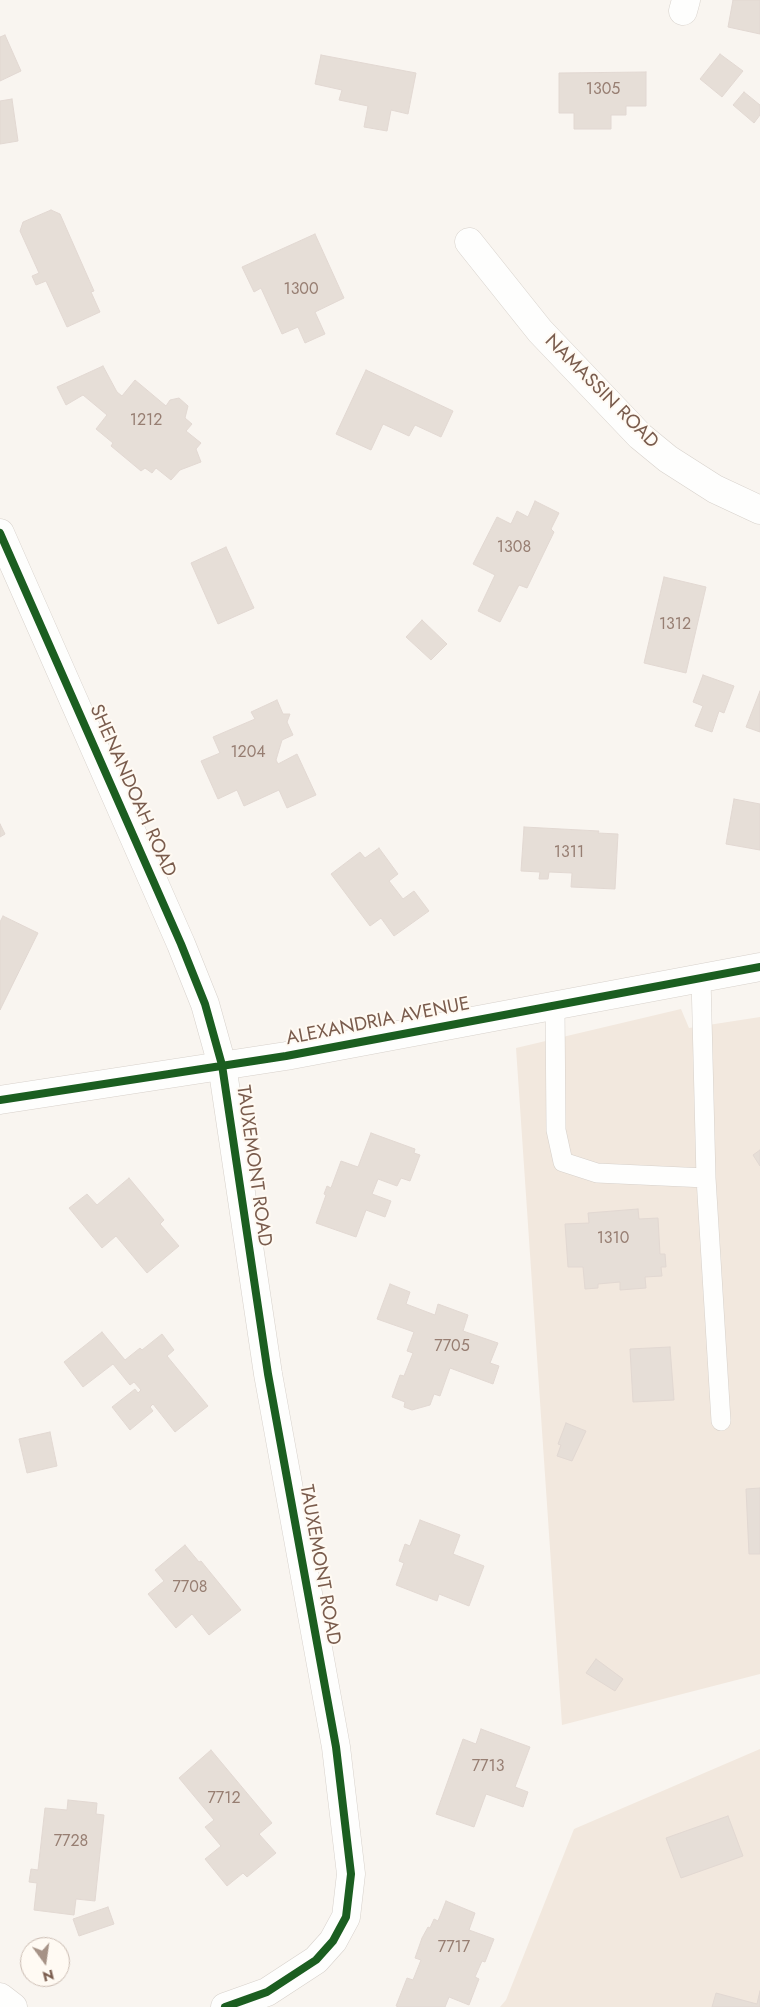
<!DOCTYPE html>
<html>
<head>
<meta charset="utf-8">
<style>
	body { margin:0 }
	#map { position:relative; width:760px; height:2007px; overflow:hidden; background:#f9f5f0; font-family:Jost,sans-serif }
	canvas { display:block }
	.north { position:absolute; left:20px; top:1937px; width:50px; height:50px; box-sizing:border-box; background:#fffaf3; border:1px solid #cabbb1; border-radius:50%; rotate:166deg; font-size:14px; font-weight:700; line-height:20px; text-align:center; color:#7a5c4d }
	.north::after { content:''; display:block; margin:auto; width:18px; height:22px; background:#a69286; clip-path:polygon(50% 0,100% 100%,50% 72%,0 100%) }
</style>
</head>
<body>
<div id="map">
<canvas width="760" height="2007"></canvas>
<div class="north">N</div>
</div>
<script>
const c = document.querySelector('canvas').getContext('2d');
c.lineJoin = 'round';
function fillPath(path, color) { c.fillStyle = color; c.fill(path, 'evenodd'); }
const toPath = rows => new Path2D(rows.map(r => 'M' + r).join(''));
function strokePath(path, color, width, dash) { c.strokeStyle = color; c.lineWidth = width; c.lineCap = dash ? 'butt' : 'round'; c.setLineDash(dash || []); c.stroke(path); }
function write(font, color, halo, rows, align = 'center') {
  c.font = font + ' Jost,sans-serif'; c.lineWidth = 4; c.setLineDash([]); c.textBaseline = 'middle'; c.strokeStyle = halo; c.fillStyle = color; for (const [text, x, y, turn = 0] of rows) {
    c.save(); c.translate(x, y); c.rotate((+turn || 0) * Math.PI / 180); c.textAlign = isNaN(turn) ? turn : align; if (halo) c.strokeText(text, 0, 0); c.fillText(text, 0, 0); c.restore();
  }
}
fillPath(toPath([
	[681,1009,689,1028,760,1017,760,1674,562,1725,516,1048],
	[760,1749,760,2007,500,2007,506,2000,574,1829]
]), '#f2e8de');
const building = toPath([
	[733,0,760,0,760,34,728,27,733,0],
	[5,35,21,71,0,81,0,37,5,35],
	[720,54,743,71,722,97,700,79,720,54],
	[321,55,416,73,408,114,391,110,387,131,364,127,368,106,339,100,342,90,315,84,321,55],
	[646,72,646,106,626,106,626,115,611,115,611,129,574,129,574,113,559,113,559,73,646,72],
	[744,92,760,105,760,115,754,123,733,105,744,92],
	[12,99,18,141,0,144,0,101,12,99],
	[51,210,60,214,94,291,91,292,100,312,67,327,46,281,36,285,32,276,39,273,20,231,23,222,51,210],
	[315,234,344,298,315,312,325,334,305,343,298,327,282,334,261,288,254,292,242,267,315,234],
	[103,366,117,392,122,396,135,380,166,406,170,400,179,398,188,406,185,418,192,424,186,431,201,443,196,449,201,462,180,470,171,480,156,468,152,473,145,468,141,471,111,446,113,443,96,429,107,415,83,395,66,405,57,387,103,366],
	[366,370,453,411,441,437,415,425,409,436,383,424,371,450,336,434,366,370],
	[535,501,559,513,551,529,554,532,527,588,519,585,500,622,478,611,495,575,473,564,497,517,511,524,517,511,528,517,535,501],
	[226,547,254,608,218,624,191,563,226,547],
	[664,577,706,587,686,673,644,663,664,577],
	[422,620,447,644,431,660,406,637,422,620],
	[703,675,734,686,724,713,719,711,712,732,695,726,703,706,693,702,703,675],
	[760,691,760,732,746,727,760,691],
	[277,700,283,714,290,714,287,722,293,735,282,740,276,760,278,764,297,754,316,795,287,808,279,790,244,806,237,790,218,799,201,761,220,753,213,737,255,719,251,712,277,700],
	[734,799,760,804,760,850,726,844,734,799],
	[0,824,5,834,0,837,0,824],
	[524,827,599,831,598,833,618,834,615,889,571,887,572,873,549,872,548,879,539,879,540,872,521,871,524,827],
	[379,848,398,874,389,881,403,899,414,891,429,911,394,936,381,918,370,926,331,874,360,852,365,858,379,848],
	[3,916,38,933,0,1010,0,922,3,916],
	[371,1133,415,1149,414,1153,420,1155,410,1181,401,1178,397,1186,378,1179,372,1194,391,1201,385,1217,366,1210,356,1237,316,1223,326,1195,324,1194,327,1186,331,1188,341,1161,358,1167,371,1133],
	[760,1150,760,1166,753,1155,760,1150],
	[129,1178,164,1220,160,1224,179,1246,147,1273,116,1236,102,1248,69,1208,87,1194,97,1205,129,1178],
	[638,1209,639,1219,658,1218,660,1254,665,1254,666,1267,661,1267,662,1276,645,1277,646,1288,620,1290,620,1282,598,1284,598,1288,585,1289,583,1267,568,1267,565,1224,589,1223,588,1213,638,1209],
	[390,1284,410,1292,406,1304,435,1315,438,1304,468,1315,463,1331,498,1343,490,1363,499,1366,493,1384,450,1368,440,1396,434,1394,430,1405,412,1410,404,1407,405,1402,392,1397,400,1375,404,1376,413,1353,407,1351,414,1332,377,1319,390,1284],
	[102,1332,125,1360,140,1348,142,1350,162,1334,174,1350,167,1356,208,1406,175,1432,153,1404,150,1407,153,1411,130,1430,112,1407,135,1389,138,1393,141,1390,134,1382,130,1385,113,1364,83,1387,64,1362,102,1332],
	[670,1347,674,1400,633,1402,630,1349,670,1347],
	[566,1423,586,1431,572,1461,557,1456,561,1445,558,1444,566,1423],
	[50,1432,57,1466,27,1473,19,1439,50,1432],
	[760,1488,760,1554,749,1554,746,1489,760,1488],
	[420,1520,460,1535,453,1554,484,1566,469,1606,439,1594,437,1601,396,1585,404,1563,399,1561,405,1544,410,1546,420,1520],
	[185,1545,199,1562,201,1561,241,1610,209,1635,192,1614,176,1628,148,1594,164,1581,155,1570,185,1545],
	[596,1659,623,1679,615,1691,586,1673,596,1659],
	[481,1729,530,1747,515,1787,528,1792,523,1807,486,1794,474,1827,436,1814,463,1739,476,1744,481,1729],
	[211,1750,272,1823,259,1834,276,1853,247,1877,243,1873,227,1886,205,1859,221,1846,205,1827,214,1820,179,1778,211,1750],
	[68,1800,97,1803,96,1814,104,1815,95,1901,76,1899,74,1915,34,1910,37,1883,29,1882,31,1869,38,1870,45,1808,67,1810,68,1800],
	[728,1816,743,1856,681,1878,666,1838,728,1816],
	[446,1901,475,1913,469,1930,494,1939,485,1962,482,1961,475,1977,479,1979,469,2005,449,1997,445,2007,399,2007,396,2006,407,1978,413,1980,421,1960,415,1958,422,1938,428,1927,430,1928,434,1919,438,1921,446,1901],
	[108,1907,114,1924,79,1936,73,1919,108,1907],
	[760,1991,760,2007,712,2007,716,1993,757,2004,760,1991]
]);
fillPath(building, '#e6ded7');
strokePath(building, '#e2d8d2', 1);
const service = toPath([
	[701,978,706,1178],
	[555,1005,556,1130,563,1162,597,1173,706,1178,721,1421]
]);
const minor = toPath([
	[683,11,686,0],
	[469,242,540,331,640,436,668,459,715,489,760,510],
	[0,533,181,944,205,1004,222,1065,268,1374,336,1747,351,1874,346,1917,333,1941,316,1960,267,1992,225,2007],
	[0,1997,13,2007]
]);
const tertiary = toPath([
	[0,1100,286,1056,760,967]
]);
strokePath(service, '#d7d1cb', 20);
strokePath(minor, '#d7d1cb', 29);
strokePath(tertiary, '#d7d1cb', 29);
strokePath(service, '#fefefd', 19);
strokePath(minor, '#fefefd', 28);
strokePath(tertiary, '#fefefd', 28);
strokePath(toPath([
	[0,533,181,944,205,1004,222,1065,268,1374,336,1747,351,1874,346,1917,333,1941,316,1960,267,1992,225,2007],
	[0,1100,286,1056,760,967]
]), '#1b5e20', 8);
write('16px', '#977e72', null, [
	["1305",603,90],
	["1300",301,290],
	["1212",146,421],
	["1308",514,548],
	["1312",675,625],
	["1204",248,753],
	["1311",569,853],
	["1310",613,1239],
	["7705",452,1347],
	["7708",190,1588],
	["7713",488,1767],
	["7712",224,1799],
	["7728",71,1842],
	["7717",454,1948]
]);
write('19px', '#7a5c4d', '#fffaf3', [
	["NAMASSIN ROAD",601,392,45],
	["SHENANDOAH ROAD",132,791,66],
	["ALEXANDRIA AVENUE",378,1022,-11],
	["TAUXEMONT ROAD",253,1166,82],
	["TAUXEMONT ROAD",319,1565,80]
]);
</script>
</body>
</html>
